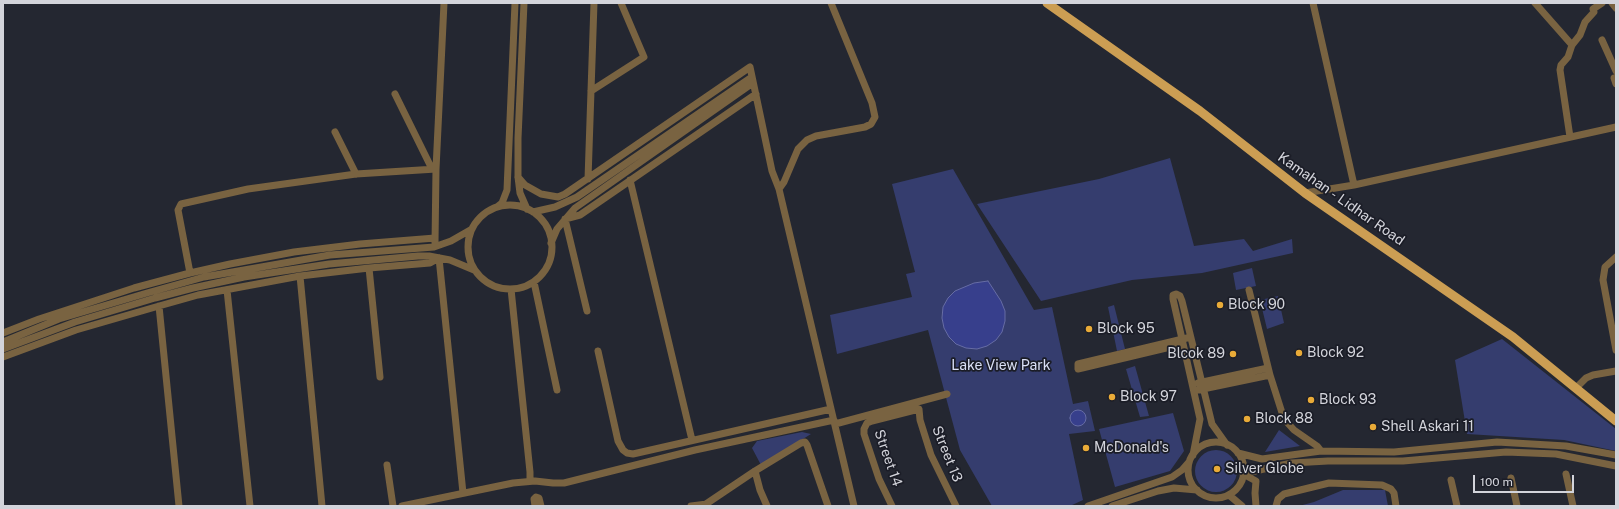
<!DOCTYPE html>
<html>
<head>
<meta charset="utf-8">
<style>
	body { margin:0 }
	#map { position:relative; width:1619px; height:509px; overflow:hidden; background:#242731; font-family:"Public Sans",sans-serif }
	canvas { display:block }
	.frame { position:absolute; inset:0; border:4px solid #d3d4db; pointer-events:none }
	.scale { position:absolute; left:1473px; top:475px; width:101px; height:18px; box-sizing:border-box; border:2px solid #d3d4db; border-top:0; padding-left:5px; font-size:12px; line-height:14px; white-space:nowrap; color:#d3d4db; -webkit-text-stroke:3px #1b1d27; paint-order:stroke }
</style>
</head>
<body>
<div id="map">
<canvas width="1619" height="509"></canvas>
<div class="frame"></div>
<div class="scale">100 m</div>
</div>
<script>
const c = document.querySelector('canvas').getContext('2d');
c.lineJoin = 'round';
function fillPath(path, color) { c.fillStyle = color; c.fill(path, 'evenodd'); }
const toPath = rows => new Path2D(rows.map(r => 'M' + r).join(''));
function strokePath(path, color, width, dash) { c.strokeStyle = color; c.lineWidth = width; c.lineCap = dash ? 'butt' : 'round'; c.setLineDash(dash || []); c.stroke(path); }
function write(font, color, halo, rows, align = 'center') {
  c.font = font + ' "Public Sans",sans-serif'; c.lineWidth = 3.5; c.setLineDash([]); c.textBaseline = 'middle'; c.strokeStyle = halo; c.fillStyle = color; for (const [text, x, y, turn = 0] of rows) {
    c.save(); c.translate(x, y); c.rotate((+turn || 0) * Math.PI / 180); c.textAlign = isNaN(turn) ? turn : align; if (halo) c.strokeText(text, 0, 0); c.fillText(text, 0, 0); c.restore();
  }
}
fillPath(toPath([
	[1170,158,1194,246,1244,239,1253,251,1292,239,1293,253,1202,273,1132,280,1041,301,977,204,1099,179],
	[953,169,1034,310,1052,307,1073,404,1088,401,1095,431,1069,434,1083,500,1070,506,992,506,960,450,928,330,837,354,830,315,912,297,906,274,915,272,892,184],
	[1252,268,1256,286,1236,290,1233,273],
	[1278,296,1284,323,1267,329,1260,300],
	[1114,305,1125,349,1117,351,1108,307],
	[1502,339,1616,429,1616,451,1564,440,1467,434,1455,360],
	[1135,366,1149,416,1140,417,1126,369],
	[1173,413,1184,451,1170,471,1115,487,1099,429],
	[1279,430,1300,446,1265,452],
	[802,432,811,434,761,465,752,448,757,441],
	'1195 471a21 21 0 1 1 42 0a21 21 0 1 1-42 0Z',
	[1343,490,1385,490,1388,506,1299,506,1314,502]
]), '#353d6e');
const water = toPath([
	[988,281,1001,301,1005,311,1005,321,1002,332,996,340,987,346,977,349,966,348,956,344,949,337,944,328,942,318,943,307,948,298,955,291,974,283,988,281],
	'1070 418a8 8 0 1 1 16 0a8 8 0 1 1-16 0Z'
]);
fillPath(water, '#373f8c');
strokePath(water, '#666ca4', 1);
strokePath(toPath([
	[524,3,518,138,518,177,520,193,527,209],
	[831,3,872,103,875,117,871,124,865,127,816,136,807,140,798,149,784,182,779,189,854,506],
	[1535,3,1572,45],
	[1612,3,1616,8],
	[1602,40,1616,71],
	[1616,78,1614,78,1616,84],
	[591,91,644,57,621,3],
	[395,94,432,169],
	[335,132,356,174],
	[1570,137,1560,70,1561,65,1568,57,1572,45,1580,35,1585,22,1594,12,1593,9,1602,3],
	[518,177,525,185,541,194,558,197,565,194,750,67,772,171,779,189],
	[588,179,594,3],
	[630,180,692,440],
	[1354,185,1616,127],
	[1305,193,1354,185,1313,3],
	'468 247a42 42 0 1 1 84 0a42 42 0 1 1-84 0Z',
	[497,207,502,203,507,190,515,3],
	[533,212,555,207,577,197,752,77],
	[435,243,436,169,444,3],
	[551,243,557,229,575,208,753,83],
	[1616,257,1605,267,1603,280,1616,350],
	[369,268,380,377],
	[190,273,178,210,181,204,248,189,356,174,436,169],
	[534,282,557,390],
	[511,289,530,472,530,481],
	[227,290,250,506],
	[1249,290,1270,375,1284,419,1294,430,1317,446,1321,451],
	[159,306,179,506],
	[587,311,565,219,580,215,756,94],
	[3,333,39,319,134,288,190,273,230,264,294,252,360,244,435,238],
	[3,342,59,319,147,293,204,277,330,255,434,247,451,241,472,229],
	[1183,344,1078,369,1078,364,1187,338],
	[3,349,75,322,155,298,193,288,244,277,329,264,418,256,429,256,450,260,474,270],
	[598,351,618,441,623,450,627,453,633,454,831,409],
	[3,357,76,330,159,306,198,295,300,276],
	[1198,383,1268,368],
	[1576,388,1586,378,1593,375,1616,371],
	[1198,390,1270,375],
	[835,424,947,394],
	'1188 470a28 28 0 1 1 56 0a28 28 0 1 1-56 0Z',
	[1238,453,1262,459,1321,451,1394,452,1497,442,1566,446,1616,455],
	[1193,455,1200,419,1173,299,1173,295,1176,294,1180,296,1182,301,1212,424,1227,445],
	[387,465,393,506],
	[755,471,760,490,767,506],
	[1243,474,1268,468,1292,463,1328,461,1403,461,1506,452,1556,454,1616,466],
	[1243,474,1256,481,1255,493,1256,506],
	[1566,474,1573,506],
	[1511,478,1517,506],
	[1451,480,1457,506],
	[1229,495,1242,506],
	[322,506,300,276,369,268,430,263,439,258,463,493],
	[402,506,513,483,535,481,553,483,564,483,695,450,834,420],
	[535,506,534,499,536,497,539,498,541,506],
	[691,506,707,504],
	[703,506,755,471,801,443,805,442,807,445,828,506],
	[892,506,879,479,864,434,864,429,867,423,872,421,919,409,920,420,931,455,956,506],
	[1088,506,1172,477,1182,470,1189,462],
	[1112,506,1158,491,1174,488,1197,490],
	[1276,506,1278,499,1284,494,1329,483,1382,485,1391,489,1394,493,1396,506]
]), '#796341', 7);
strokePath(toPath([
	[1047,3,1200,111,1305,193,1513,337,1616,421]
]), '#cc9e53', 9);
for (const [x, y, r, color] of [
	[1220,305,4,"#e9ab38"],
	[1089,329,4,"#e9ab38"],
	[1299,353,4,"#e9ab38"],
	[1233,354,4,"#e9ab38"],
	[1112,397,4,"#e9ab38"],
	[1311,400,4,"#e9ab38"],
	[1247,419,4,"#e9ab38"],
	[1373,427,4,"#e9ab38"],
	[1086,448,4,"#e9ab38"],
	[1217,469,4,"#e9ab38"]
]) { const dot = new Path2D(); dot.arc(x, y, r, 0, 2 * Math.PI); c.fillStyle = color; c.fill(dot); strokePath(dot, '#1b1d27', 1.5); }
write('14px', '#d3d4db', '#1b1d27', [
	["Kamahan - Lidhar Road",1341,199,35],
	["Street 13",947,454,68],
	["Street 14",888,458,71]
]);
write('14px', '#d3d4db', '#1b1d27', [
	["Block 90",1228,305],
	["Block 95",1097,329],
	["Block 92",1307,353],
	["Blcok 89",1225,354,"right"],
	["Block 97",1120,397],
	["Block 93",1319,400],
	["Block 88",1255,419],
	["Shell Askari 11",1381,427],
	["McDonald's",1094,448],
	["Silver Globe",1225,469]
], 'left');
write('14px', '#dae0f6', '#1b1d27', [
	["Lake View Park",1001,366]
]);
</script>
</body>
</html>
